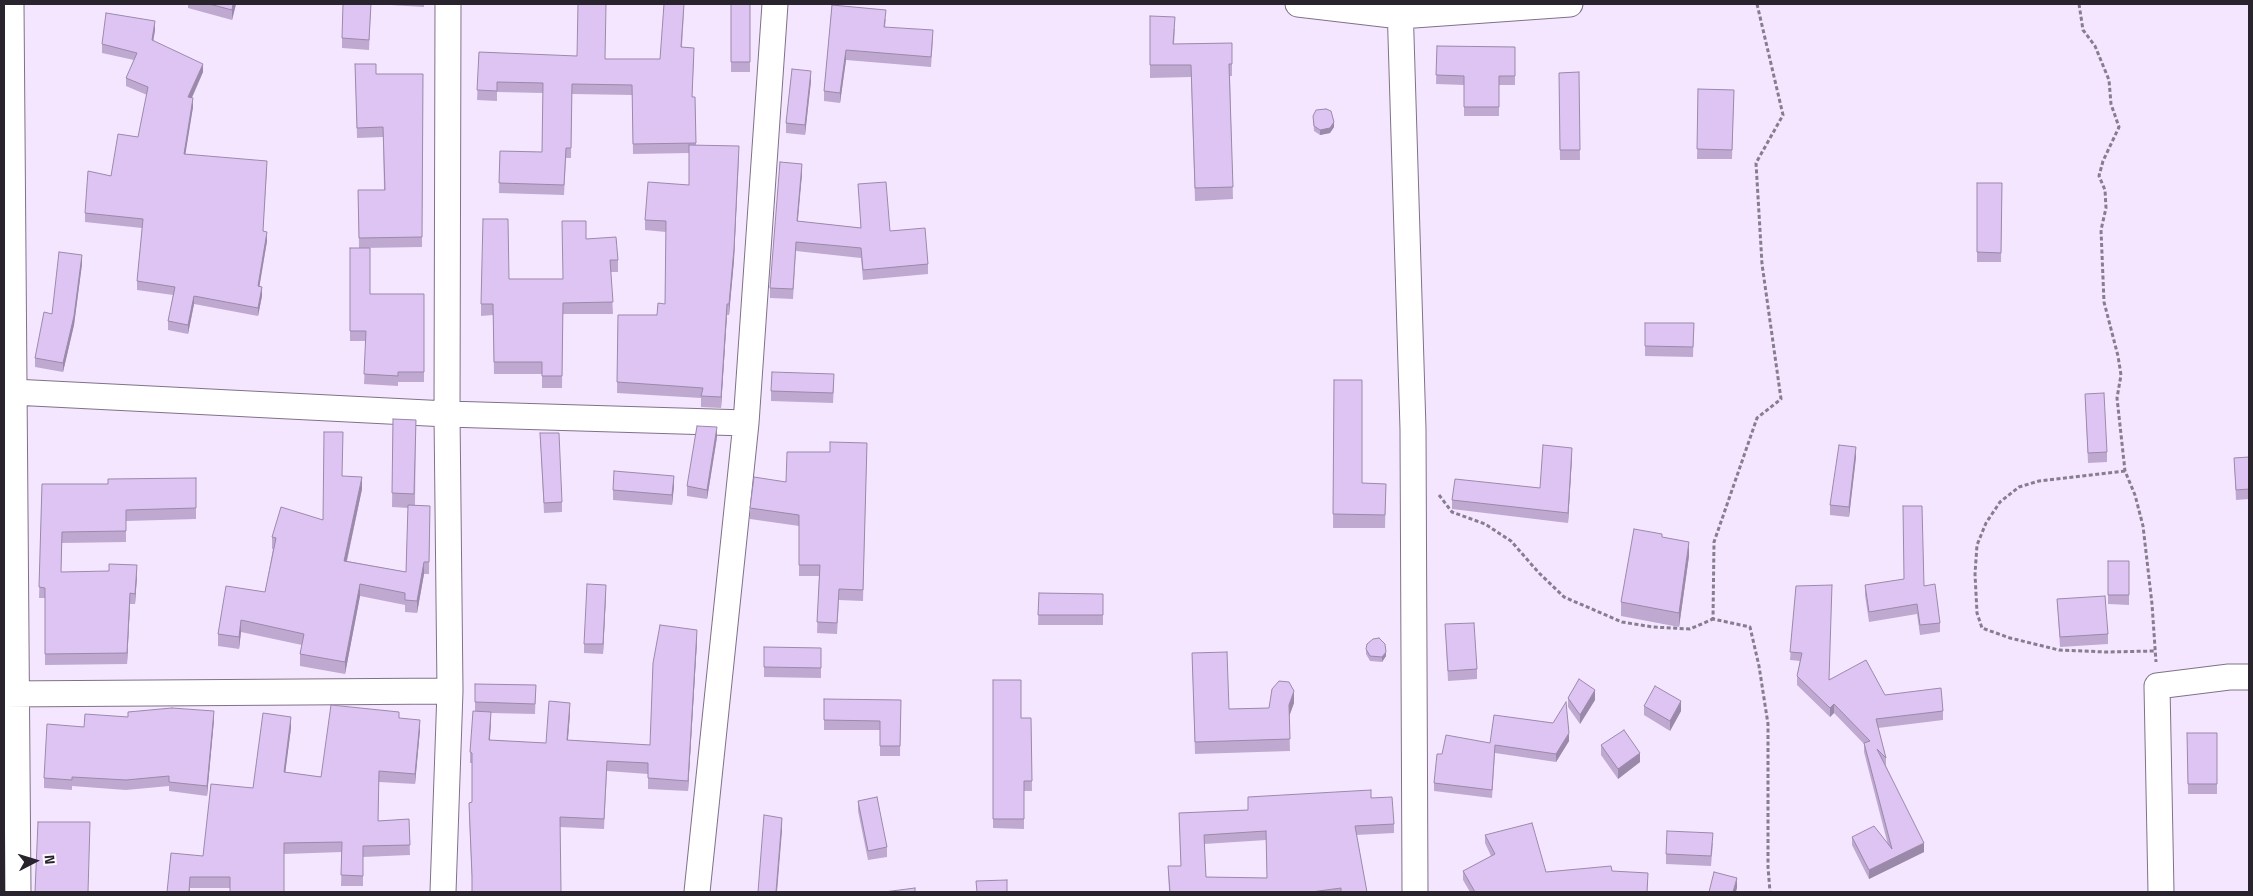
<!DOCTYPE html>
<html>
<head>
<meta charset="utf-8">
<style>
	body { margin:0 }
	#map { position:relative; width:2253px; height:896px; overflow:hidden; background:#f4e6ff; font-family:"Titillium Web",sans-serif }
	canvas { display:block }
	.frame { position:absolute; inset:0; border:5px solid #28232c; pointer-events:none }
	.north { position:absolute; left:10px; top:836px; width:50px; height:50px; -webkit-text-stroke:4px #fbf9fe; paint-order:stroke; rotate:85deg; font-size:14px; font-weight:700; line-height:20px; text-align:center; color:#28232c }
	.north::after { content:''; display:block; margin:auto; width:18px; height:22px; background:#28232c; clip-path:polygon(50% 0,100% 100%,50% 72%,0 100%) }
</style>
</head>
<body>
<div id="map">
<canvas width="2253" height="896"></canvas>
<div class="frame"></div>
<div class="north">N</div>
</div>
<script>
const c = document.querySelector('canvas').getContext('2d');
c.lineJoin = 'round';
const toPath = rows => new Path2D(rows.map(r => 'M' + r).join(''));
function strokePath(path, color, width, dash) { c.strokeStyle = color; c.lineWidth = width; c.lineCap = dash ? 'butt' : 'round'; c.setLineDash(dash || []); c.stroke(path); }
function fillPath(path, color) { c.fillStyle = color; c.fill(path, 'evenodd'); }
const minor = toPath([
	[11,4,18,892],
	[1298,4,1400,16,1570,4],
	[1400,4,1413,429,1415,892],
	[13,392,447,414,746,423],
	[4,694,450,691],
	[443,892,450,691,447,414,448,4],
	[697,892,746,423,775,4],
	[2161,892,2157,686,2229,677,2249,677]
]);
strokePath(minor, '#7f7288', 27);
strokePath(toPath([
	[1757,4,1783,115,1756,163,1762,264,1781,399,1757,418,1714,542,1713,619,1750,627,1759,666,1768,724,1768,867,1770,892],
	[2079,4,2083,30,2095,46,2109,80,2111,104,2119,127,2103,161,2099,176,2105,190,2106,208,2101,230,2104,302,2118,356,2121,375,2117,398,2125,471,2135,495,2143,526,2152,604,2156,662],
	[2125,471,2039,481,2019,487,2000,502,1986,523,1977,545,1975,574,1977,613,1982,628,2010,638,2059,650,2106,652,2155,651],
	[1439,495,1452,512,1485,524,1511,541,1539,573,1564,597,1622,622,1653,627,1690,629,1713,619]
]), '#867d8e', 3, [4, 2.5]);
strokePath(minor, '#fff', 25);
fillPath(toPath([
	[188,4,236,4,232,20,188,8],
	[371,4,369,50,342,48,342,38],
	[373,4,424,4,424,7],
	[731,4,750,4,750,72,731,72],
	[832,5,886,19,885,27,933,39,931,67,846,60,840,103,824,101,824,91],
	[684,11,682,47,694,58,692,97,695,97,696,145,739,157,734,260,729,315,727,315,721,408,701,407,701,398,617,393,618,315,657,315,665,304,666,232,645,230,645,220,689,185,689,153,633,154,632,95,572,94,571,158,566,158,564,195,499,193,500,151,542,152,543,93,497,92,497,101,477,100,479,52,605,59,660,59],
	[1150,16,1175,29,1174,44,1232,43,1232,76,1230,76,1233,199,1195,201,1191,77,1150,78],
	[155,30,153,41,203,72,192,98,193,107,185,154,267,169,263,231,267,241,259,287,262,296,258,316,194,304,188,334,168,330,168,321,173,295,137,290,137,281,142,228,85,222,85,213,138,137,147,95,126,86,126,78,134,60,102,53,102,44],
	[1437,46,1515,47,1515,85,1499,85,1499,116,1464,116,1464,85,1436,84],
	[355,64,376,74,423,74,422,247,364,248,370,294,424,294,424,382,398,382,398,386,364,384,366,341,350,341,350,248,359,248,358,190,384,190,383,137,357,138],
	[1579,72,1580,160,1560,160,1559,73],
	[811,81,805,135,786,133,786,123],
	[1698,89,1734,90,1732,159,1697,159],
	[1313,116,1334,127,1330,133,1320,135,1314,131],
	[802,174,797,221,861,228,858,184,890,231,928,264,928,274,863,280,861,258,796,251,793,299,770,298,770,288],
	[1977,183,2002,183,2001,262,1977,262],
	[586,239,618,260,618,272,611,272,613,314,563,314,562,388,542,388,542,374,494,374,493,315,481,316,481,304,509,279,563,279],
	[82,264,74,325,63,372,35,367,35,358,52,314],
	[1645,323,1694,323,1693,357,1645,356],
	[1334,380,1362,483,1386,484,1385,528,1333,528],
	[834,384,833,403,771,401,771,391],
	[2085,394,2107,452,2107,462,2088,463],
	[393,419,416,420,415,505,430,506,429,574,424,574,417,613,405,612,405,605,360,596,345,674,300,666,300,654,302,645,241,632,239,649,218,646,218,634,265,592,273,549,272,549,272,537,323,520,342,476,362,489,347,561,406,572,408,508,392,507],
	[540,433,562,502,562,512,544,513],
	[717,437,707,499,687,496,687,486],
	[867,443,863,601,839,600,837,634,817,633,819,576,799,576,799,526,750,519,750,508,786,482,830,452],
	[1572,457,1568,523,1452,509,1452,500,1540,488],
	[1856,457,1849,517,1830,515,1830,505],
	[2249,457,2249,499,2236,500,2234,458],
	[196,478,196,519,126,521,126,542,62,543,61,572,137,576,135,604,130,604,127,664,45,665,45,598,39,598,42,484,108,484],
	[674,486,672,505,613,500,613,490],
	[1689,556,1679,627,1621,616,1621,602],
	[2108,561,2129,561,2129,605,2108,604],
	[1865,585,1924,586,1940,623,1940,632,1920,635,1917,614,1869,622,1865,595],
	[1796,586,1830,680,1943,711,1943,720,1878,728,1886,758,1886,766,1924,852,1869,879,1852,845,1852,837,1888,845,1864,752,1864,744,1834,713,1830,717,1797,685,1797,676,1800,661,1790,660],
	[1039,593,1103,594,1103,625,1038,625],
	[606,594,603,654,584,653,584,644],
	[2057,599,2108,634,2108,644,2060,647],
	[1445,624,1477,669,1477,679,1448,681],
	[697,641,688,791,648,789,648,774,607,771,604,829,560,827,472,882,469,813,469,803,472,802,472,763,470,763,470,752,475,711,475,684,536,685,535,714,491,713,490,740,546,743,570,713,568,740,650,745],
	[764,647,821,648,821,678,764,677],
	[1366,649,1386,656,1382,662,1370,661,1366,654],
	[1192,653,1229,709,1269,708,1294,703,1289,716,1290,751,1195,754],
	[993,680,1021,718,1031,718,1032,791,1024,791,1024,829,993,828],
	[1568,698,1595,700,1580,724,1568,707],
	[824,699,901,700,900,756,880,756,880,730,824,730],
	[1644,706,1681,711,1670,731,1644,715],
	[128,712,214,720,207,796,169,791,169,786,126,790,72,786,72,790,44,788,44,778,84,727,128,717],
	[399,718,420,730,415,784,379,782,378,821,409,819,410,855,363,857,363,886,341,886,342,852,284,854,230,888,190,888,190,892,167,892,203,856,253,788,291,728,285,772,321,777],
	[2187,733,2217,733,2217,794,2188,794],
	[1569,741,1556,762,1495,753,1492,798,1434,791,1434,783,1442,754,1490,743],
	[1601,745,1640,762,1618,779,1601,755],
	[1248,797,1371,798,1394,824,1394,833,1356,835,1367,892,1169,892,1168,866,1181,866,1179,813,1248,810],
	[1266,840,1267,878,1206,877,1204,844],
	[858,801,887,847,887,857,868,860,858,811],
	[1485,835,1546,872,1612,871,1648,882,1647,892,1470,892,1463,880,1463,871,1491,856,1485,843],
	[1713,843,1711,866,1666,864,1666,854]
]), '#bfa9d1');
fillPath(toPath([
	[233,4,236,4,232,20,232,10],
	[155,21,155,30,152,49,152,40],
	[846,50,846,60,840,103,840,93],
	[203,64,203,72,188,106,188,97],
	[811,71,811,81,805,135,805,125],
	[193,98,193,107,184,163,184,154],
	[1334,122,1334,127,1330,133,1320,135,1320,130],
	[739,146,734,260,729,315,729,304],
	[802,164,802,174,797,231,797,221],
	[267,232,267,241,258,295,258,286],
	[82,255,82,264,74,325,63,372,63,363],
	[262,287,262,296,258,316,258,308],
	[194,296,194,304,188,334,188,325],
	[727,304,727,315,721,408,721,397],
	[717,427,717,437,707,499,707,490],
	[1856,447,1856,457,1849,517,1849,507],
	[1572,448,1572,457,1568,523,1568,513],
	[674,476,674,486,672,505,672,495],
	[362,477,362,489,344,573,344,561],
	[1689,542,1689,556,1679,627,1679,613],
	[424,562,424,574,417,613,417,601],
	[137,565,137,576,135,604,135,594],
	[360,584,360,596,345,674,345,662],
	[606,585,606,594,603,654,603,644],
	[130,593,130,604,127,664,127,653],
	[241,620,241,632,239,649,239,637],
	[697,630,697,641,688,791,688,781],
	[1386,652,1386,656,1382,662,1382,657],
	[1595,690,1595,700,1580,724,1580,715],
	[1294,691,1294,703,1289,717,1289,705],
	[1681,701,1681,711,1670,731,1670,721],
	[570,703,570,713,567,750,567,740],
	[1834,704,1834,713,1830,717,1830,708],
	[214,711,214,720,207,796,207,786],
	[491,712,491,723,489,750,489,740],
	[291,717,291,728,284,783,284,772],
	[420,720,420,730,415,784,415,774],
	[1569,733,1569,741,1556,762,1556,754],
	[1640,753,1640,762,1618,779,1618,769],
	[782,818,782,831,777,892,776,892],
	[1924,843,1924,852,1869,879,1869,870],
	[1737,878,1737,888,1736,892,1733,892]
]), '#9b89aa');
const building = toPath([
	[209,4,233,4,232,10,209,4],
	[343,4,371,4,369,40,342,38,343,4],
	[578,4,606,4,605,59,660,59,664,4,684,4,681,47,694,48,692,97,695,97,696,143,633,144,632,85,572,84,571,148,566,148,564,185,499,183,500,151,542,152,543,83,497,82,497,91,477,90,479,52,577,56,578,4],
	[731,4,750,4,750,62,731,62,731,4],
	[832,5,886,10,884,27,933,30,931,57,846,50,840,93,824,91,832,5],
	[106,13,155,21,152,40,203,64,188,97,193,98,184,154,267,161,263,231,267,232,258,286,262,287,258,308,194,296,188,325,168,321,175,287,137,281,143,219,85,213,88,171,111,176,118,134,138,137,148,87,126,78,137,53,102,44,106,13],
	[1150,16,1175,17,1173,44,1232,43,1232,64,1229,64,1233,187,1195,188,1191,65,1150,65,1150,16],
	[1437,46,1515,47,1515,76,1499,76,1499,107,1464,107,1464,76,1436,75,1437,46],
	[355,64,376,64,376,74,423,74,422,237,359,238,358,190,385,190,383,127,357,128,355,64],
	[792,69,811,71,805,125,786,123,792,69],
	[1579,72,1580,150,1560,150,1559,73,1579,72],
	[1698,89,1734,90,1732,150,1697,149,1698,89],
	[1326,109,1331,111,1334,122,1330,128,1320,130,1314,126,1313,116,1316,110,1326,109],
	[689,145,739,146,734,249,729,304,727,304,721,397,701,396,703,388,617,382,618,315,657,315,658,303,665,304,666,221,645,220,648,182,689,185,689,145],
	[780,162,802,164,797,221,861,228,858,184,886,182,890,231,925,228,928,264,863,270,861,248,796,242,793,289,770,288,780,162],
	[1977,183,2002,183,2001,253,1977,252,1977,183],
	[483,219,508,219,509,279,563,279,562,221,586,221,586,239,616,237,618,260,610,260,613,302,563,303,562,376,542,376,542,362,494,362,493,304,481,304,483,219],
	[350,248,370,248,370,294,424,294,424,372,398,372,398,376,364,374,366,331,350,331,350,248],
	[59,252,82,255,74,316,63,363,35,358,44,312,52,314,59,252],
	[1645,323,1694,323,1693,347,1645,346,1645,323],
	[772,372,834,374,833,393,771,391,772,372],
	[1334,380,1362,380,1362,483,1386,484,1385,515,1333,514,1334,380],
	[2104,393,2107,452,2088,453,2085,394,2104,393],
	[393,419,416,420,414,494,392,493,393,419],
	[697,426,717,427,707,490,687,486,697,426],
	[324,432,343,432,342,476,362,477,344,561,406,572,408,505,430,506,429,562,424,562,417,601,405,600,405,593,360,584,345,662,300,654,304,634,241,620,239,637,218,634,226,586,265,592,276,538,272,537,281,507,323,520,324,432],
	[540,433,559,433,562,502,544,503,540,433],
	[830,442,867,443,863,590,839,589,837,623,817,622,820,565,799,565,799,515,750,508,754,477,786,482,787,452,830,452,830,442],
	[1543,445,1572,448,1568,513,1452,500,1455,479,1540,488,1543,445],
	[1839,445,1856,447,1849,507,1830,505,1839,445],
	[2249,457,2249,489,2236,490,2234,458,2249,457],
	[614,471,674,476,672,495,613,490,614,471],
	[196,478,196,508,126,510,126,531,62,532,61,572,109,571,109,564,137,565,135,594,130,593,127,653,45,654,45,588,39,587,42,484,108,484,108,479,196,478],
	[1903,506,1922,506,1924,586,1935,584,1940,623,1920,625,1917,604,1869,612,1865,585,1904,579,1903,506],
	[1634,529,1662,534,1662,537,1689,542,1679,613,1621,602,1634,529],
	[2108,561,2129,561,2129,595,2108,595,2108,561],
	[587,584,606,585,603,644,584,644,587,584],
	[1832,585,1829,680,1866,660,1885,695,1941,688,1943,711,1876,719,1886,758,1877,749,1924,843,1869,870,1852,837,1874,826,1892,849,1864,743,1870,741,1834,704,1830,708,1797,676,1802,653,1790,652,1796,586,1832,585],
	[1039,593,1103,594,1103,615,1038,615,1039,593],
	[2105,596,2108,634,2060,637,2057,599,2105,596],
	[1474,623,1477,669,1448,671,1445,624,1474,623],
	[660,625,697,630,688,781,648,778,648,763,607,761,604,819,560,817,561,892,472,892,472,876,469,803,472,802,472,753,470,752,473,711,491,712,489,740,546,743,549,701,570,703,567,740,650,745,653,663,660,625],
	[1379,638,1385,644,1386,652,1382,657,1370,656,1366,649,1367,644,1373,639,1379,638],
	[764,647,821,648,821,668,764,667,764,647],
	[1227,652,1229,709,1269,708,1272,689,1279,681,1289,682,1294,691,1289,705,1290,739,1195,742,1192,653,1227,652],
	[1579,679,1595,690,1580,715,1568,698,1579,679],
	[993,680,1021,680,1021,718,1031,718,1032,781,1024,781,1024,819,993,819,993,680],
	[475,684,536,685,535,704,475,702,475,684],
	[1655,686,1681,701,1670,721,1644,706,1655,686],
	[824,699,901,700,900,746,880,746,880,721,824,720,824,699],
	[1566,702,1569,733,1556,754,1495,745,1492,790,1434,783,1437,754,1442,754,1446,735,1490,743,1494,715,1553,723,1566,702],
	[331,705,399,712,399,718,420,720,415,774,379,771,378,821,409,819,410,845,363,846,363,876,341,875,342,842,284,843,284,892,230,892,230,877,190,877,189,892,167,892,171,853,203,856,211,784,253,788,263,713,291,717,284,772,321,777,331,705],
	[172,708,214,711,207,786,169,782,169,776,126,780,72,777,72,780,44,778,47,724,84,727,85,714,128,717,128,712,172,708],
	[1624,730,1640,753,1618,769,1601,745,1624,730],
	[2187,733,2217,733,2217,784,2188,784,2187,733],
	[1371,790,1371,798,1392,797,1394,824,1355,826,1367,892,1341,892,1341,888,1311,892,1170,892,1168,866,1181,866,1179,813,1248,810,1248,797,1371,790],
	[1266,831,1267,878,1206,877,1204,835,1266,831],
	[877,797,887,847,868,851,858,801,877,797],
	[764,815,782,818,776,892,758,892,764,815],
	[38,822,90,822,88,892,35,892,38,822],
	[1532,823,1546,872,1611,866,1612,871,1648,873,1647,892,1475,892,1463,871,1495,854,1485,835,1532,823],
	[1667,831,1713,833,1711,856,1666,854,1667,831],
	[1714,872,1737,878,1733,892,1709,892,1714,872],
	[1007,880,1007,892,977,892,976,881,1007,880],
	[915,888,915,892,884,892,915,888]
]);
fillPath(building, '#dec4f3');
strokePath(building, '#9b89aa', 1);
</script>
</body>
</html>
